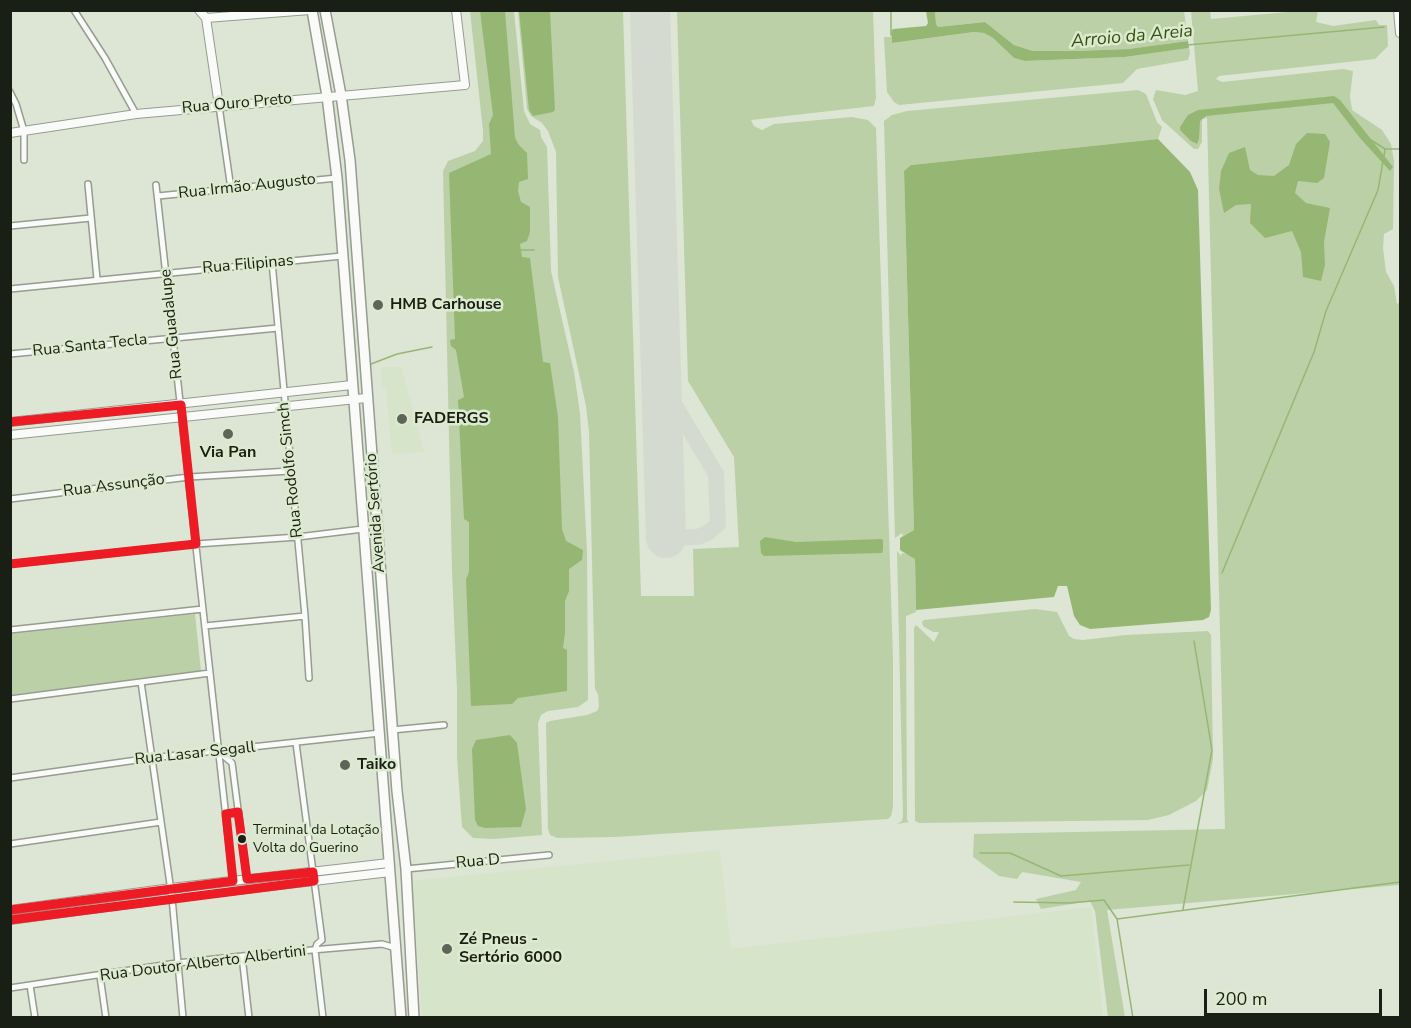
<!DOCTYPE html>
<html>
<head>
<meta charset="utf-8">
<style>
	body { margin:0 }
	#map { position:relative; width:1411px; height:1028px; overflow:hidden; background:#dde5d5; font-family:"Nunito Sans",sans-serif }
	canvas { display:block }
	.frame { position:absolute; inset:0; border:12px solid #1a1f15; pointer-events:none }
	.scale { position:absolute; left:1204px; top:989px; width:178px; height:27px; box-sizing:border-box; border:3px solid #1a1f15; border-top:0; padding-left:8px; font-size:18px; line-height:21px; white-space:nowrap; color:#1a1f15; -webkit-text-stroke:4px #dcebcf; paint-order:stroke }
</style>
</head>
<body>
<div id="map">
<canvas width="1411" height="1028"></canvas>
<div class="frame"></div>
<div class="scale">200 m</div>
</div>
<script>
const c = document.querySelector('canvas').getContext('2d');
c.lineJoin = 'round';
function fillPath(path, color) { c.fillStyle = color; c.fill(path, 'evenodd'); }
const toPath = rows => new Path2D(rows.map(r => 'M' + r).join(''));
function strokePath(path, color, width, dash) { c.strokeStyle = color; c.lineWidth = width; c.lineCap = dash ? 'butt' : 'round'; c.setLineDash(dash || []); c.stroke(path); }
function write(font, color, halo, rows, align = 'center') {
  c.font = font + ' "Nunito Sans",sans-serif'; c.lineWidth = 5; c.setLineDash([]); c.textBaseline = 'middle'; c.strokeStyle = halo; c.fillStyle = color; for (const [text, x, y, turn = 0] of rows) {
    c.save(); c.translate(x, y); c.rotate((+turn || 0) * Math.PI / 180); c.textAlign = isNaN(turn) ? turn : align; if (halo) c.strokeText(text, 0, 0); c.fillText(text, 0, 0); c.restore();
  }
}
fillPath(toPath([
	[381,367,401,367,424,452,392,454,386,387,382,387],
	[720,850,731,949,1091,907,1103,1017,422,1017,412,881]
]), '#d6e4ca');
fillPath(toPath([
	[470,11,514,11,524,111,530,124,540,130,541,137,547,147,551,271,574,372,580,413,587,552,588,700,578,707,548,711,541,715,538,723,542,835,494,839,473,838,462,827,457,758,457,690,452,570,443,171,448,161,475,151,483,141,483,131],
	[518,11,623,11,641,596,694,596,693,549,739,547,734,457,688,381,677,11,873,11,876,98,874,106,751,120,754,126,762,130,774,124,852,117,868,120,876,128,893,658,893,807,891,816,888,819,615,837,557,838,550,835,548,829,546,723,550,721,587,715,597,711,599,707,598,694,595,689,589,432,586,406,558,277,556,152,548,131,542,123,531,116,527,109],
	[935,11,1184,11,1188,41,1128,49,1076,51,1033,51,1014,45,985,22,938,27,936,24],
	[1191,11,1210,11,1211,19,1299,11,1318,11,1316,22,1333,26,1376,20,1379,25,1387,25,1388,46,1375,59,1219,76,1216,79,1222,82,1343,69,1353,71,1350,96,1352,110,1382,130,1391,144,1394,161,1393,229,1384,234,1383,248,1386,272,1394,286,1397,304,1400,302,1400,885,1107,910,1125,1017,1108,1017,1095,911,1090,901,1041,909,1036,899,1076,890,1081,882,1022,872,1017,879,999,876,973,857,974,834,1225,829,1207,118,1202,119,1202,142,1198,149,1194,149,1162,120,1153,99,1156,90,1185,95,1198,91],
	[974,32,984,33,993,38,1014,58,1025,61,1125,57,1189,48,1190,53,1188,60,1137,69,1123,83,899,105,894,102,887,92,884,37,891,37,892,43],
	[1138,90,1146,94,1157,122,1162,127,1158,139,911,165,904,171,914,530,903,536,902,533,895,538,884,121,892,115,907,111],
	[897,551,901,556,902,553,910,554,915,558,916,612,906,616,906,620,907,820,909,822,897,824,902,821,903,815],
	[1035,609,1057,612,1069,636,1074,639,1083,640,1126,635,1208,631,1211,635,1213,759,1207,790,1196,801,1169,815,1148,820,919,823,915,821,914,628,916,625,934,642,939,632,933,632,923,626,922,622,924,620],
	[195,614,201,671,11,695,11,634]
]), '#bbd0a7');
fillPath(toPath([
	[480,11,505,11,515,138,519,145,527,153,528,179,519,182,518,191,521,202,530,207,530,232,527,241,520,244,522,257,530,258,543,362,550,363,558,417,562,529,566,541,583,550,582,560,569,569,569,591,565,601,565,633,563,648,567,650,567,691,518,698,512,704,471,706,466,579,469,572,469,522,464,519,458,400,464,397,456,350,451,346,450,340,455,339,449,173,491,154,489,124,493,115],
	[519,11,550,11,555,110,553,112,533,116,529,110],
	[926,11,935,11,936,24,938,27,985,22,1014,45,1033,51,1076,51,1128,49,1188,41,1189,48,1125,57,1025,61,1014,58,993,38,984,33,974,32,892,43,891,32,893,29,926,26,928,23],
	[1334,96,1340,100,1393,167,1390,171,1360,138,1333,103,1206,116,1200,121,1199,139,1197,144,1191,141,1180,130,1180,127,1188,115,1198,110],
	[1307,133,1325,134,1330,142,1324,178,1317,183,1298,181,1295,193,1306,203,1330,208,1324,242,1325,265,1321,281,1303,277,1301,252,1292,231,1265,238,1250,223,1251,204,1236,205,1224,213,1219,189,1221,171,1229,153,1245,147,1250,170,1258,175,1274,176,1289,165,1296,144],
	[1158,139,1190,172,1198,190,1211,610,1209,617,1203,620,1090,629,1080,625,1074,616,1067,586,1058,586,1054,597,916,610,915,559,900,550,900,538,914,530,904,171,911,165],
	[765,537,796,542,881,539,883,540,883,550,882,553,764,556,761,553,760,541],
	[510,735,517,743,526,809,521,827,485,828,478,826,475,820,472,749,476,740]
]), '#96b773');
strokePath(toPath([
	[891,11,891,35],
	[1187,45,1384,27],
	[1371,140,1385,149,1400,149],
	[1384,156,1385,149],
	[521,250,534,250],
	[371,364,397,354,432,347],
	[1222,573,1314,352,1326,311,1378,190,1383,161],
	[980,853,1010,853,1061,876,1189,865],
	[1014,902,1069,903,1104,900,1117,919],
	[1183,909,1212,750,1194,641],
	[1133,1018,1117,919,1400,882]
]), '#96b773', 1.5);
strokePath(toPath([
	[659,315,663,378,667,392,716,474,718,524,709,532,698,537,666,538]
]), '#d4dad0', 16);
strokePath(toPath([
	[650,10,666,538]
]), '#d4dad0', 40);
const street = toPath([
	[74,10,105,58,136,114],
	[10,92,16,104,24,131,24,160],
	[219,106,231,189],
	[88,184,97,279],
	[156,185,233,881],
	[158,196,337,178],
	[10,226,91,218],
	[272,262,305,616,309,678],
	[10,289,342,256],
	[10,354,278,328],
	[10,499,189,477,290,471],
	[10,564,196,544,298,537,363,529],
	[205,626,305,616],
	[10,630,203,609],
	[141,682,172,898,183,1018],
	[10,699,210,673],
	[392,730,444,725],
	[296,743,322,940,317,944,315,950,323,1018],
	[218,751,232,763,247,879],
	[10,778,151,758,380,733],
	[10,844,161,822],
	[406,869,549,855],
	[242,956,249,1018],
	[100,976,106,1018],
	[30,985,35,1018],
	[10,988,177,963,242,956,382,944,396,948]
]);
const secondary = toPath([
	[199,10,206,18],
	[1398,10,1400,33],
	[206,18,310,10],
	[206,18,219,106],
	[10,133,136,114,465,85,456,10],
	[10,422,352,385],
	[10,435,366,398],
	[10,910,171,888,389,863],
	[10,920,203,894,390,872]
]);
const primary = toPath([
	[312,10,327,96,337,178,401,1018],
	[325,10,341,95,350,160,397,791,406,869,414,1018]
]);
strokePath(street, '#969c90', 8);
strokePath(secondary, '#969c90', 10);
strokePath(primary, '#969c90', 12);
strokePath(street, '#fafbf9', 5);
strokePath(secondary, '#fafbf9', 8);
strokePath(primary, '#fafbf9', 9);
strokePath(toPath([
	[10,422,181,405,196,544,10,564],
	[10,910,233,881,226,814,238,812,247,879,313,872,314,881,10,920]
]), '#ed1c24', 9);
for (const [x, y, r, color] of [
	[378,305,6,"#5e6458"],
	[402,419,6,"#5e6458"],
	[228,434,6,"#5e6458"],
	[345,765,6,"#5e6458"],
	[242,839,5,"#1a1f15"],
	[447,949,6,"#5e6458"]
]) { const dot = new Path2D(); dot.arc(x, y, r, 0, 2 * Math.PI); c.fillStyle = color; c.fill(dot); strokePath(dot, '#dcebcf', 2); }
write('14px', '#1a1f15', '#dcebcf', [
	["Terminal da Lotação",253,831],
	["Volta do Guerino",253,849]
], 'left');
write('16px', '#1a1f15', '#dcebcf', [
	["Rua Ouro Preto",237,104,-5],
	["Rua Irmão Augusto",247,187,-6],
	["Rua Filipinas",248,265,-5],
	["Rua Guadalupe",172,324,-96],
	["Rua Santa Tecla",90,346,-6],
	["Rua Rodolfo Simch",291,470,-96],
	["Rua Assunção",114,486,-7],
	["Avenida Sertório",376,513,-94],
	["Rua Lasar Segall",195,754,-6],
	["Rua D",478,862,-5],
	["Rua Doutor Alberto Albertini",203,964,-7]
]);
write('bold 16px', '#1a1f15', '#dcebcf', [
	["HMB Carhouse",390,305],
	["FADERGS",414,419],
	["Via Pan",228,453,"center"],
	["Taiko",357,765],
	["Zé Pneus -",459,940],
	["Sertório 6000",459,958]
], 'left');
write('italic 18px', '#355110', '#dcebcf', [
	["Arroio da Areia",1132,37,-5]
]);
</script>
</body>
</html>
